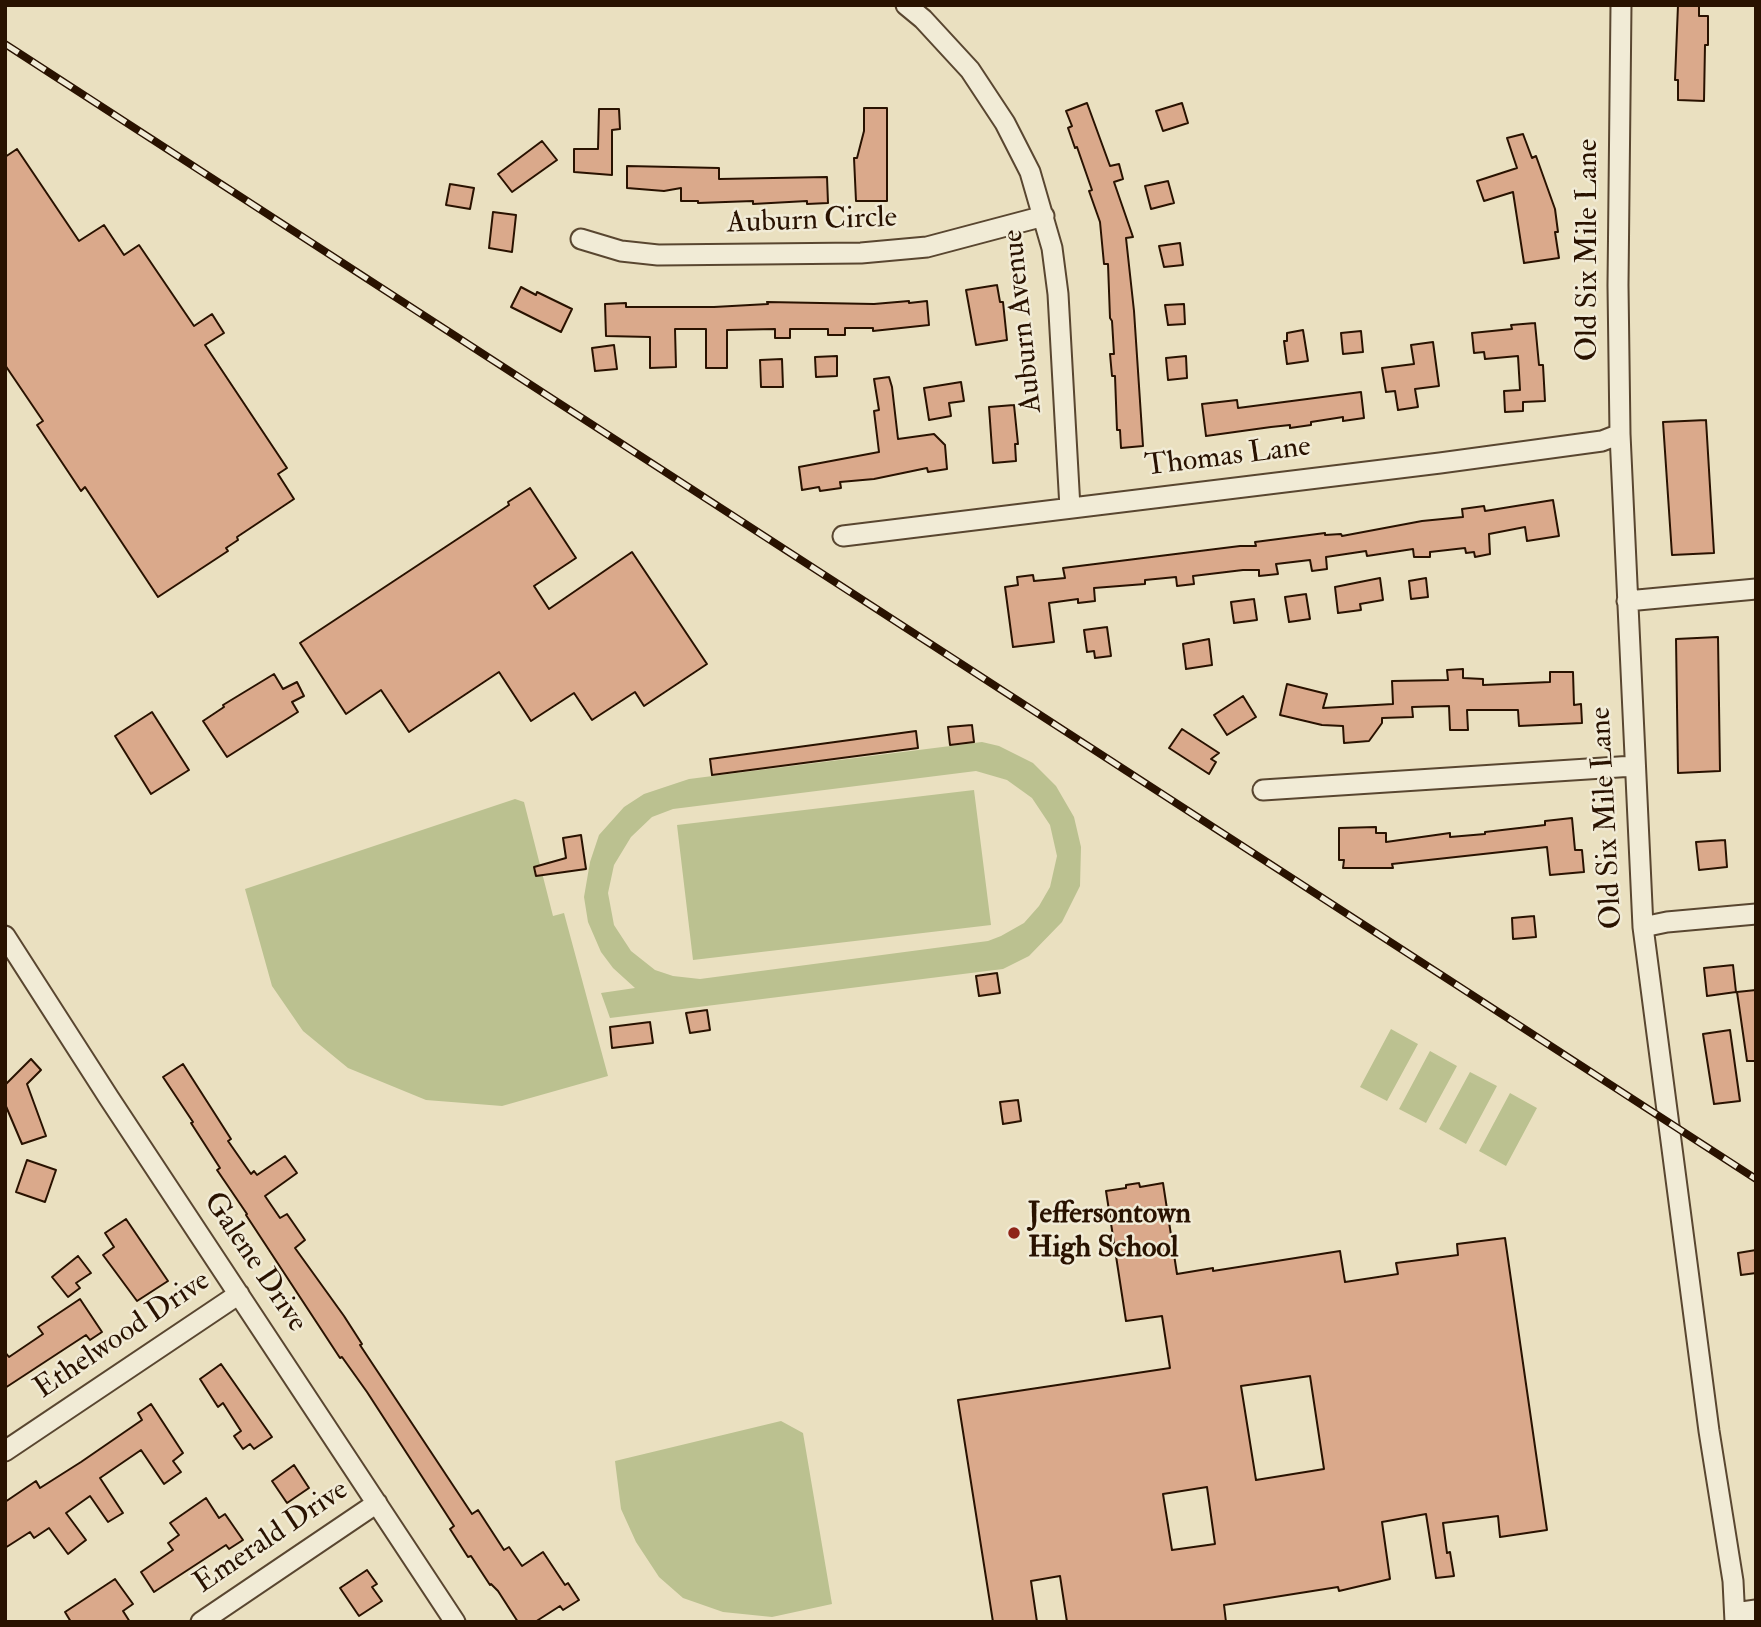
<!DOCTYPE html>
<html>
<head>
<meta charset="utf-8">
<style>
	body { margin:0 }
	#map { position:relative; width:1761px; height:1627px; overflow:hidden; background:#eae0c0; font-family:"IM FELL Double Pica",serif }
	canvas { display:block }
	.frame { position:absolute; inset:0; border:7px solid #291200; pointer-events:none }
</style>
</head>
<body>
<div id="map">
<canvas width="1761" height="1627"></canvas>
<div class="frame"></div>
</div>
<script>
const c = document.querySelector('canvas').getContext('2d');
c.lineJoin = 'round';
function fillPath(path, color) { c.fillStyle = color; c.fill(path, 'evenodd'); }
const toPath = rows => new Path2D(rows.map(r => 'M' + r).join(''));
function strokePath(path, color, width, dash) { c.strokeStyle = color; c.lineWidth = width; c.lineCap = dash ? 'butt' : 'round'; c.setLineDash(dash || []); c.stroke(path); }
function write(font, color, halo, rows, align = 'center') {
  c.font = font + ' "IM FELL Double Pica",serif'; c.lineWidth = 5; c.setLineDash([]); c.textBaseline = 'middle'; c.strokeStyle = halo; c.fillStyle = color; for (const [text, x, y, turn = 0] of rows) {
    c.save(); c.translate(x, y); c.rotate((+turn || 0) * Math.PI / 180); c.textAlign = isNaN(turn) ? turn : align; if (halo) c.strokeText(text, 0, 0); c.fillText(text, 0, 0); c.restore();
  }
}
fillPath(toPath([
	[982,742,999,746,1033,763,1056,786,1074,817,1081,847,1080,886,1062,922,1029,956,1003,969,610,1018,601,993,635,988,613,968,601,952,588,922,584,897,590,862,599,835,624,807,644,794,689,779],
	[976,771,1007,780,1032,798,1050,825,1057,856,1050,887,1039,906,1024,923,1001,936,988,941,700,979,673,976,655,970,631,951,614,925,608,893,614,865,631,837,652,817,673,809],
	[974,790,991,925,693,960,677,825],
	[515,799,524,802,553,916,564,913,608,1076,502,1106,426,1100,348,1068,303,1031,272,986,245,889],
	[1391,1029,1418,1044,1387,1101,1360,1087],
	[1430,1051,1457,1066,1426,1123,1399,1109],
	[1470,1072,1497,1086,1466,1144,1439,1129],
	[1510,1093,1537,1108,1506,1166,1479,1151],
	[781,1421,803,1433,832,1604,772,1617,723,1612,683,1598,659,1577,636,1542,621,1509,615,1461]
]), '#bbc190');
const building = toPath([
	[1678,5,1699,5,1699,16,1708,16,1708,45,1705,45,1704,101,1678,100,1678,80,1675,80,1678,5],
	[1087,103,1110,166,1119,164,1123,179,1114,182,1133,237,1126,238,1134,311,1143,446,1121,448,1120,430,1117,430,1115,376,1112,376,1110,354,1114,354,1112,321,1110,318,1108,264,1104,264,1100,222,1089,191,1092,190,1077,147,1075,148,1068,128,1072,126,1066,111,1087,103],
	[1182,103,1188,123,1163,131,1156,111,1182,103],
	[864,108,887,108,887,201,856,201,854,158,857,158,864,131,864,108],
	[599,109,619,109,620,129,612,130,612,175,574,172,574,149,598,149,599,109],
	[1523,134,1532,158,1536,156,1555,209,1558,232,1555,232,1559,258,1524,263,1513,192,1484,201,1477,181,1517,168,1507,138,1523,134],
	[542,141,557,160,512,192,498,174,542,141],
	[17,149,79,241,104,225,124,255,139,245,194,326,212,314,224,333,205,345,287,468,278,474,294,499,237,537,238,540,226,548,228,551,158,597,85,487,81,491,37,425,43,421,5,365,5,157,17,149],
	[627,166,719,168,719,179,827,177,828,203,807,204,807,201,753,204,753,201,698,203,698,201,681,201,681,188,664,191,627,188,627,166],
	[1168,181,1174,203,1151,209,1145,186,1168,181],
	[450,184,474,188,470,209,446,205,450,184],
	[493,212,516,215,512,252,489,248,493,212],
	[1180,243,1183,265,1164,267,1159,246,1180,243],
	[997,285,1000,302,1003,302,1007,340,976,345,966,290,997,285],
	[521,287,536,295,537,292,572,309,561,332,511,307,521,287],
	[909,301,909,303,927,301,929,325,873,331,873,328,845,328,845,335,828,335,828,329,790,329,790,338,775,338,775,329,727,330,727,368,706,368,706,329,675,329,676,367,650,368,650,337,606,336,605,304,626,303,626,307,714,307,768,304,767,302,874,304,909,301],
	[1184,304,1185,324,1168,325,1165,305,1184,304],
	[1535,323,1539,365,1543,365,1545,401,1523,402,1523,411,1505,412,1504,391,1520,390,1518,356,1485,359,1484,352,1474,353,1472,333,1512,329,1511,325,1535,323],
	[1303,330,1308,361,1287,364,1284,341,1287,341,1287,333,1303,330],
	[1361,331,1363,352,1343,354,1341,333,1361,331],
	[1433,342,1439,386,1415,389,1418,407,1398,410,1395,391,1386,392,1382,368,1414,364,1411,345,1433,342],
	[614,345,617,369,595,371,592,348,614,345],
	[837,356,837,376,816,377,815,357,837,356],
	[1186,356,1187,378,1168,380,1166,358,1186,356],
	[782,359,783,387,761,387,760,360,782,359],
	[889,377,892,387,898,439,934,434,945,445,947,469,928,472,927,468,874,479,840,482,841,488,820,491,819,487,802,490,799,467,879,452,874,411,879,410,874,379,889,377],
	[961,382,964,401,949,403,951,416,929,420,924,388,961,382],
	[1361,392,1364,418,1343,421,1343,417,1311,422,1311,425,1290,428,1290,425,1271,427,1206,436,1202,404,1237,400,1238,408,1361,392],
	[1014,405,1018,444,1015,444,1016,461,993,463,989,407,1014,405],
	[1706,420,1714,553,1672,555,1663,422,1706,420],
	[530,488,576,558,534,586,549,609,632,552,707,664,644,706,635,692,592,720,574,693,531,721,499,672,409,732,381,690,346,714,300,643,509,505,508,502,530,488],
	[1553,500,1559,536,1527,541,1525,527,1489,534,1490,554,1475,557,1474,552,1466,553,1465,548,1430,552,1430,557,1414,557,1413,549,1367,556,1366,551,1326,557,1327,569,1312,571,1310,560,1276,564,1278,574,1259,576,1259,570,1243,570,1193,576,1194,584,1177,586,1176,577,1145,580,1145,584,1094,588,1095,601,1078,603,1078,599,1049,603,1054,642,1013,647,1005,587,1018,585,1017,577,1033,575,1034,581,1065,578,1063,568,1240,546,1256,546,1255,542,1325,533,1325,535,1341,534,1342,536,1422,521,1463,517,1462,509,1484,506,1485,511,1553,500],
	[1380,578,1383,600,1360,604,1361,610,1338,613,1335,587,1380,578],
	[1426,578,1428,597,1411,599,1409,581,1426,578],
	[1306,594,1310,619,1289,622,1285,597,1306,594],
	[1254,599,1257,620,1234,623,1231,602,1254,599],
	[1107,627,1111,656,1095,658,1094,651,1087,652,1084,630,1107,627],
	[1718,637,1720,771,1678,773,1676,639,1718,637],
	[1209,639,1212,665,1186,669,1183,644,1209,639],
	[1463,669,1463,678,1483,679,1483,685,1550,682,1550,672,1573,672,1574,705,1581,704,1582,723,1519,726,1518,710,1467,710,1468,730,1450,730,1449,706,1412,707,1413,717,1382,718,1382,723,1369,741,1344,743,1343,726,1322,725,1280,715,1287,684,1327,694,1323,708,1393,704,1392,681,1448,680,1447,670,1463,669],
	[274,674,283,689,297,682,304,696,292,702,298,712,227,757,203,721,224,707,223,705,274,674],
	[1243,696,1256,717,1227,735,1214,715,1243,696],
	[152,712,189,770,151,794,115,736,152,712],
	[972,725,974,742,950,745,948,727,972,725],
	[1182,729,1219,753,1211,759,1216,762,1209,774,1169,748,1182,729],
	[916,731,918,748,712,775,710,759,916,731],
	[1572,818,1575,850,1582,850,1584,872,1550,875,1547,847,1392,864,1393,868,1343,868,1344,860,1339,860,1339,828,1376,827,1376,833,1386,833,1386,842,1450,833,1450,837,1485,834,1485,832,1545,825,1545,821,1572,818],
	[581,835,586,869,536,876,534,867,566,858,563,838,581,835],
	[1725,840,1727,867,1699,870,1696,842,1725,840],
	[1534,916,1536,937,1513,939,1512,918,1534,916],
	[1733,965,1736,992,1707,996,1704,968,1733,965],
	[997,973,1000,993,979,996,976,976,997,973],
	[1756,990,1756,1061,1747,1061,1737,992,1756,990],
	[707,1010,710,1030,690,1033,686,1013,707,1010],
	[650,1022,653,1043,612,1048,610,1027,650,1022],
	[1730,1030,1740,1101,1714,1104,1703,1034,1730,1030],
	[31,1059,41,1070,27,1084,46,1136,22,1144,5,1104,5,1085,31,1059],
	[183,1064,231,1139,228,1141,251,1174,254,1171,257,1175,285,1156,297,1173,265,1196,280,1218,287,1214,305,1240,295,1248,344,1316,362,1344,360,1345,472,1514,478,1510,504,1550,509,1547,522,1566,543,1552,565,1585,568,1583,579,1600,563,1610,560,1606,535,1622,518,1622,498,1591,491,1584,490,1585,471,1556,468,1557,450,1529,454,1526,367,1392,342,1357,340,1358,246,1215,247,1214,217,1170,220,1168,191,1123,193,1122,163,1077,183,1064],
	[1018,1100,1021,1121,1003,1124,1000,1102,1018,1100],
	[27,1160,56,1170,45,1202,16,1192,27,1160],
	[1139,1183,1140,1187,1163,1183,1177,1274,1213,1268,1213,1271,1340,1251,1345,1282,1398,1274,1396,1263,1458,1255,1457,1244,1505,1238,1547,1530,1500,1537,1498,1516,1443,1523,1447,1553,1450,1552,1454,1576,1436,1578,1426,1514,1382,1522,1390,1579,1339,1591,1338,1587,1224,1605,1226,1622,1067,1622,1060,1576,1031,1581,1037,1622,993,1622,958,1400,1170,1368,1162,1316,1126,1321,1106,1191,1126,1188,1126,1185,1139,1183],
	[1310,1376,1324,1469,1256,1480,1241,1386,1310,1376],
	[1207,1487,1215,1544,1172,1550,1163,1494,1207,1487],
	[126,1219,168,1281,137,1301,103,1255,114,1247,105,1233,126,1219],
	[1756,1250,1756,1273,1741,1275,1738,1253,1756,1250],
	[78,1256,91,1273,76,1283,80,1288,68,1297,52,1277,78,1256],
	[80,1299,102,1332,90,1340,86,1335,5,1388,5,1352,9,1357,43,1334,38,1327,80,1299],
	[221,1364,272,1437,254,1449,250,1444,243,1449,234,1436,241,1431,223,1403,218,1407,200,1379,221,1364],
	[151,1404,183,1453,173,1461,181,1472,164,1484,141,1450,100,1478,123,1513,108,1522,90,1496,66,1513,86,1540,68,1554,49,1528,34,1538,30,1532,5,1548,5,1502,36,1481,40,1488,81,1462,142,1420,138,1413,151,1404],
	[294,1465,309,1488,287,1503,272,1481,294,1465],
	[206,1498,219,1518,225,1514,243,1540,229,1549,226,1545,154,1592,141,1572,173,1550,168,1543,179,1535,170,1523,206,1498],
	[367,1570,377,1584,372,1587,382,1601,359,1616,340,1588,367,1570],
	[115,1579,133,1604,123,1611,130,1622,71,1622,65,1612,115,1579]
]);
fillPath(building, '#daa98b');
strokePath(building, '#291200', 2);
const minor = toPath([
	[906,5,923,19,970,70,1005,123,1030,172,1052,248,1058,294,1070,508],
	[1621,5,1618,285,1620,434,1643,927,1709,1431,1733,1581,1735,1622],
	[581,239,621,251,658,255,861,253,927,247,1044,216],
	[843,536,1440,463,1602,441,1620,434],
	[1627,601,1756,589],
	[1263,790,1634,766],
	[1643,927,1667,922,1756,914],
	[5,936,109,1098,455,1622],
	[5,1451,239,1294],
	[1735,1613,1756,1610],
	[201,1622,377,1503]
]);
strokePath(minor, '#594630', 23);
strokePath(minor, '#f1ebd6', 19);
const rail = toPath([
	[5,44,1756,1179]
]);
strokePath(rail, '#291200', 8);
strokePath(rail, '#f1ebd6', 5, [16]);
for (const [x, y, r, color] of [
	[1014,1233,7,"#8f2418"]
]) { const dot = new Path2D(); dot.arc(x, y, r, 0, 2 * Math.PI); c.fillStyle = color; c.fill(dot); strokePath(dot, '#f1ebd6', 2.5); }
write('30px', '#291200', '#f1ebd6', [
	["Auburn Circle",812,222,-2],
	["Old Six Mile Lane",1590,250,-90],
	["Auburn Avenue",1024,321,-96],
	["Thomas Lane",1228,458,-7],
	["Old Six Mile Lane",1608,818,-93],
	["Galene Drive",254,1263,56],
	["Ethelwood Drive",123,1336,-34],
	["Emerald Drive",272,1538,-34]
]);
write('bold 30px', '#291200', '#f1ebd6', [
	["Jeffersontown",1028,1216],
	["High School",1028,1250]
], 'left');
</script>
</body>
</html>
